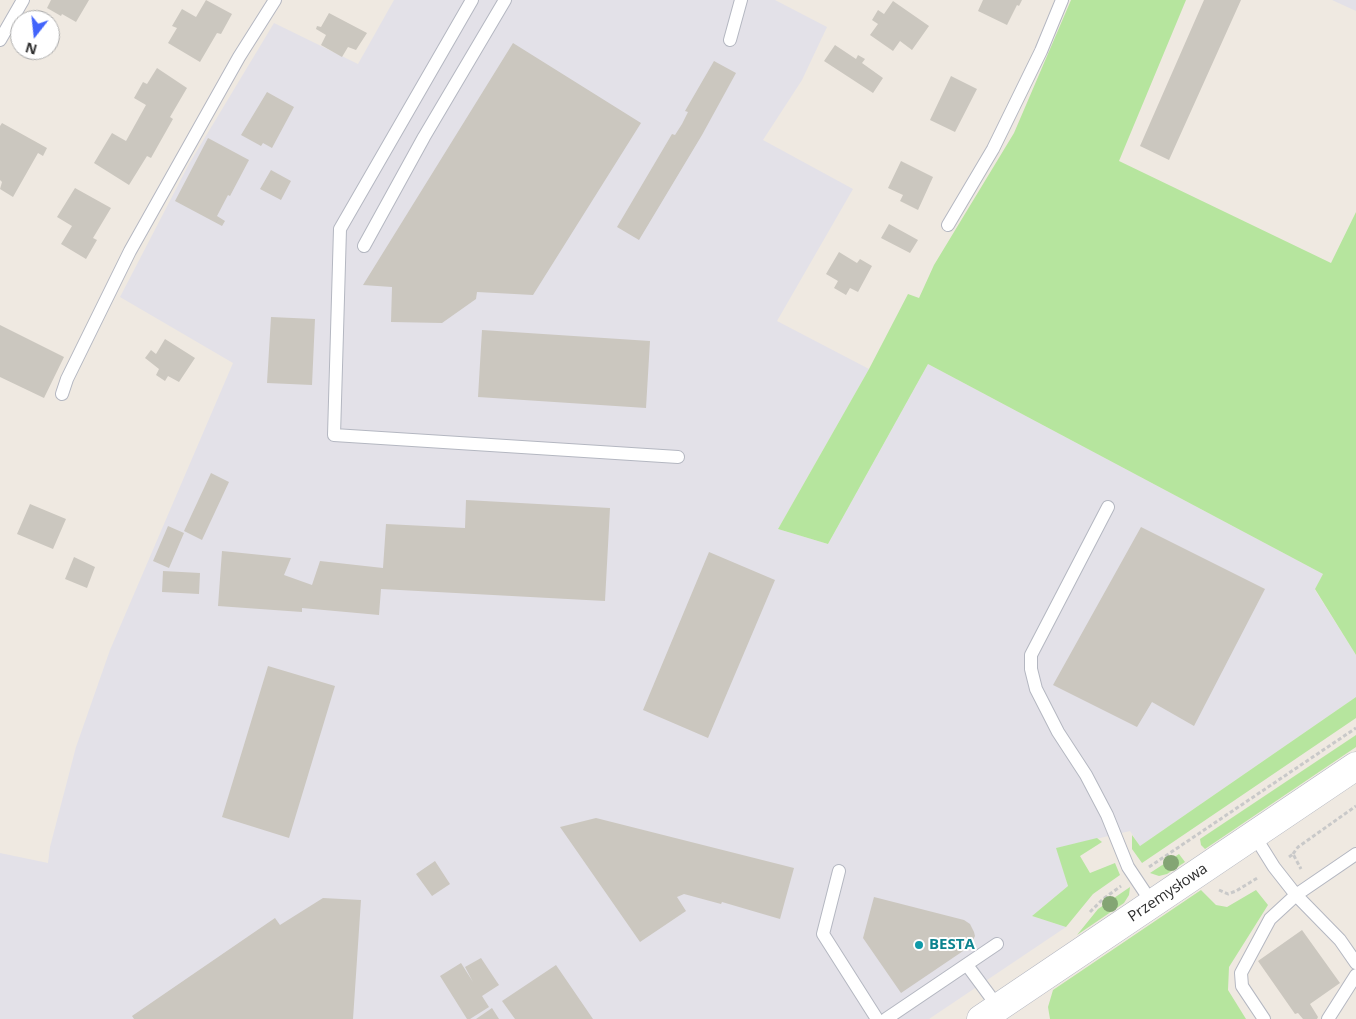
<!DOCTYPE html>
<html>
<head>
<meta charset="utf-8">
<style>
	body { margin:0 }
	#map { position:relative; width:1356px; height:1019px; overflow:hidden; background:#efe9e1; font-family:"Open Sans",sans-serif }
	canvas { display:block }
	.north { position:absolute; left:10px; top:10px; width:50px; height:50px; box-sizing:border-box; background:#fff; border:1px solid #ababab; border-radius:50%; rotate:196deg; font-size:14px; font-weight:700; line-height:20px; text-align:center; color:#2e2e2e }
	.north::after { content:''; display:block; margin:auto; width:18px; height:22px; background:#4264fb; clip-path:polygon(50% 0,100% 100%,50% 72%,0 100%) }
</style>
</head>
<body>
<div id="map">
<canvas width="1356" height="1019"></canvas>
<div class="north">N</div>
</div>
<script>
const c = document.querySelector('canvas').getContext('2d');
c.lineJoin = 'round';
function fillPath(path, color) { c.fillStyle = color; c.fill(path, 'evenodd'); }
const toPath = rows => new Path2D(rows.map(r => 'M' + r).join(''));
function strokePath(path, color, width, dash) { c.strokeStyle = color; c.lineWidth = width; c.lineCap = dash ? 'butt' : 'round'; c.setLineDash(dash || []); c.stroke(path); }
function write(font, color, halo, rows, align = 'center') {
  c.font = font + ' "Open Sans",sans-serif'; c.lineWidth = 4; c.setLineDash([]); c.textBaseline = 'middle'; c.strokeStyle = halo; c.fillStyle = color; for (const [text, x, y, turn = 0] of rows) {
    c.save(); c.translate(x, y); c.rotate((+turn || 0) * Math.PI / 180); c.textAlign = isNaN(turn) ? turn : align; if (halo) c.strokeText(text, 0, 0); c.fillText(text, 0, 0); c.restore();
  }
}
fillPath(toPath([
	[394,0,775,0,827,27,802,80,763,140,853,189,777,321,869,369,778,529,828,544,928,364,1323,574,1315,590,1356,655,1356,697,1140,846,1130,831,1057,848,1068,886,1032,916,1066,927,929,1019,0,1019,0,853,48,863,50,847,76,747,110,650,233,363,120,297,189,164,274,23,358,64],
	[1332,0,1356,0,1356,11]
]), '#e3e1e8');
fillPath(toPath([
	[1071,0,1186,0,1119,161,1331,263,1356,212,1356,655,1315,589,1323,574,928,364,828,544,778,529,869,369,908,294,919,298,934,265,1014,133],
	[1356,697,1356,718,1176,840,1142,863,1132,849,1132,835,1140,846],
	[1356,735,1356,747,1205,849,1201,845,1200,839],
	[1097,838,1102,842,1080,856,1090,873,1115,863,1120,875,1093,894,1066,927,1032,916,1068,886,1056,848],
	[1179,854,1185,862,1167,874,1159,876,1150,873],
	[1130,887,1129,895,1124,903,1077,935,1098,909],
	[1201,890,1216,905,1227,907,1256,890,1268,905,1229,967,1228,990,1246,1019,1050,1019,1048,1007,1053,990]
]), '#b6e59e');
fillPath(toPath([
	[51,0,89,0,76,22,62,14,61,16,47,8],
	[206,0,232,14,221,34,217,33,200,62,168,43,177,28,172,26,182,9,196,17],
	[983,0,1022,0,1019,6,1017,5,1007,25,978,11],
	[1204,0,1241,0,1169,160,1140,146],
	[893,1,929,26,912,50,900,41,893,51,870,35,878,24,872,20,878,10,884,14],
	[329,13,367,33,356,50,348,47,342,57,321,45,326,35,316,29,317,26,321,27],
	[513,43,641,123,533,295,477,292,476,299,442,323,391,322,392,287,363,285],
	[835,45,856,59,858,55,865,59,862,63,883,78,873,93,824,61],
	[714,61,736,73,702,135,639,240,617,227,672,134,675,135,682,124,688,112,685,111],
	[157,68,187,88,170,117,173,119,151,158,147,156,129,185,94,163,112,133,126,141,146,105,134,98,143,82,147,84],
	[951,76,977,89,955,132,930,120],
	[267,92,294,107,272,148,263,143,261,146,241,135],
	[2,123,47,148,43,156,38,153,13,197,0,189,2,182,0,180,0,126],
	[208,138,249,160,230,196,228,195,217,216,225,221,222,226,175,201],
	[901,161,933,177,918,210,900,201,903,195,888,188],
	[271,170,291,181,281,200,260,189],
	[75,188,111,208,93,238,97,240,86,259,61,244,72,226,57,217],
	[889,224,918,240,910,253,881,238],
	[839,252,857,263,860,259,872,266,858,292,850,288,846,295,834,288,838,281,826,274],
	[271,317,315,319,312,385,267,383],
	[0,325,64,357,44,398,0,377],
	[482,330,650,341,646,408,478,397],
	[165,339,195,358,179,382,168,376,165,381,156,375,159,369,145,358,151,350,156,354],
	[211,473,229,482,202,540,184,531],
	[466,500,610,508,605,601,381,589,379,615,302,608,302,612,218,606,222,551,291,558,284,575,312,585,320,561,383,568,386,524,465,528],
	[30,504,66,519,53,549,17,534],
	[168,526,184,533,169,568,153,561],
	[1141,527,1265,589,1194,726,1152,702,1137,727,1053,685],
	[709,552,775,580,708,738,643,710],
	[74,557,95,567,87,588,65,579],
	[163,571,200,573,199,594,162,592],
	[268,666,335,686,289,838,222,817],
	[596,818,794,868,780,919,722,902,721,904,684,894,677,897,686,911,640,942,560,827],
	[435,861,450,884,432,896,416,874],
	[874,897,964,920,970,924,974,932,975,936,971,944,969,947,901,993,863,938],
	[323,898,361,900,353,1019,134,1019,132,1016,275,918,280,925],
	[1302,930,1340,983,1310,1004,1318,1017,1317,1019,1303,1019,1298,1013,1295,1014,1258,961],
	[481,958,499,985,482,996,489,1007,470,1019,467,1019,440,976,461,963,473,982,465,967],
	[556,965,593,1019,515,1019,502,1001],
	[492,1008,499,1019,476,1019]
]), '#cbc7bf');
const lane = toPath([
	[472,0,340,229,334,435,678,457],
	[0,40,23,0],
	[730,40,741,0],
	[948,225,993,149,1041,51,1062,0],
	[364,246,424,137,505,0],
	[62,394,67,379,130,251,239,57,275,0],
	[1108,507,1031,655,1031,669,1036,689,1058,732,1086,775,1107,815,1128,867,1152,903],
	[1254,835,1274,867,1296,895,1270,919,1241,973,1242,986,1264,1019],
	[1356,854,1296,895,1340,940,1356,963],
	[839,871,823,934,877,1019],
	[967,965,998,1007],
	[886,1019,997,944],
	[1328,1019,1356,975]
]);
const secondary = toPath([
	[981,1019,1356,766]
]);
strokePath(lane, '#b4b7c1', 14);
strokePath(secondary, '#b4b7c1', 29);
strokePath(toPath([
	[1293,854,1298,847,1356,806],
	[1289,857,1293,854,1301,869],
	[1149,867,1356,728],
	[1219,890,1228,894,1236,891,1259,877],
	[1090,912,1103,899,1121,886]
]), '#c9c9c9', 3, [4, 2.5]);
strokePath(lane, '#fff', 12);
strokePath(secondary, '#fff', 28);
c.fillStyle = '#84a574';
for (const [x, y] of [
	[1171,863],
	[1110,904]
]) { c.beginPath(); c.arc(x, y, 8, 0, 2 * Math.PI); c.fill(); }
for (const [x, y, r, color] of [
	[919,945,5,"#0f9aa8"]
]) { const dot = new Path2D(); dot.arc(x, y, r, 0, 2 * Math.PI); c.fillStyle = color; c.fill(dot); strokePath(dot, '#fff', 2); }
write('15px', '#2e2e2e', '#fff', [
	["Przemysłowa",1168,893,-34]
]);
write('bold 15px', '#0d838f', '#fff', [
	["BESTA",929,945]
], 'left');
</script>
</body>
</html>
